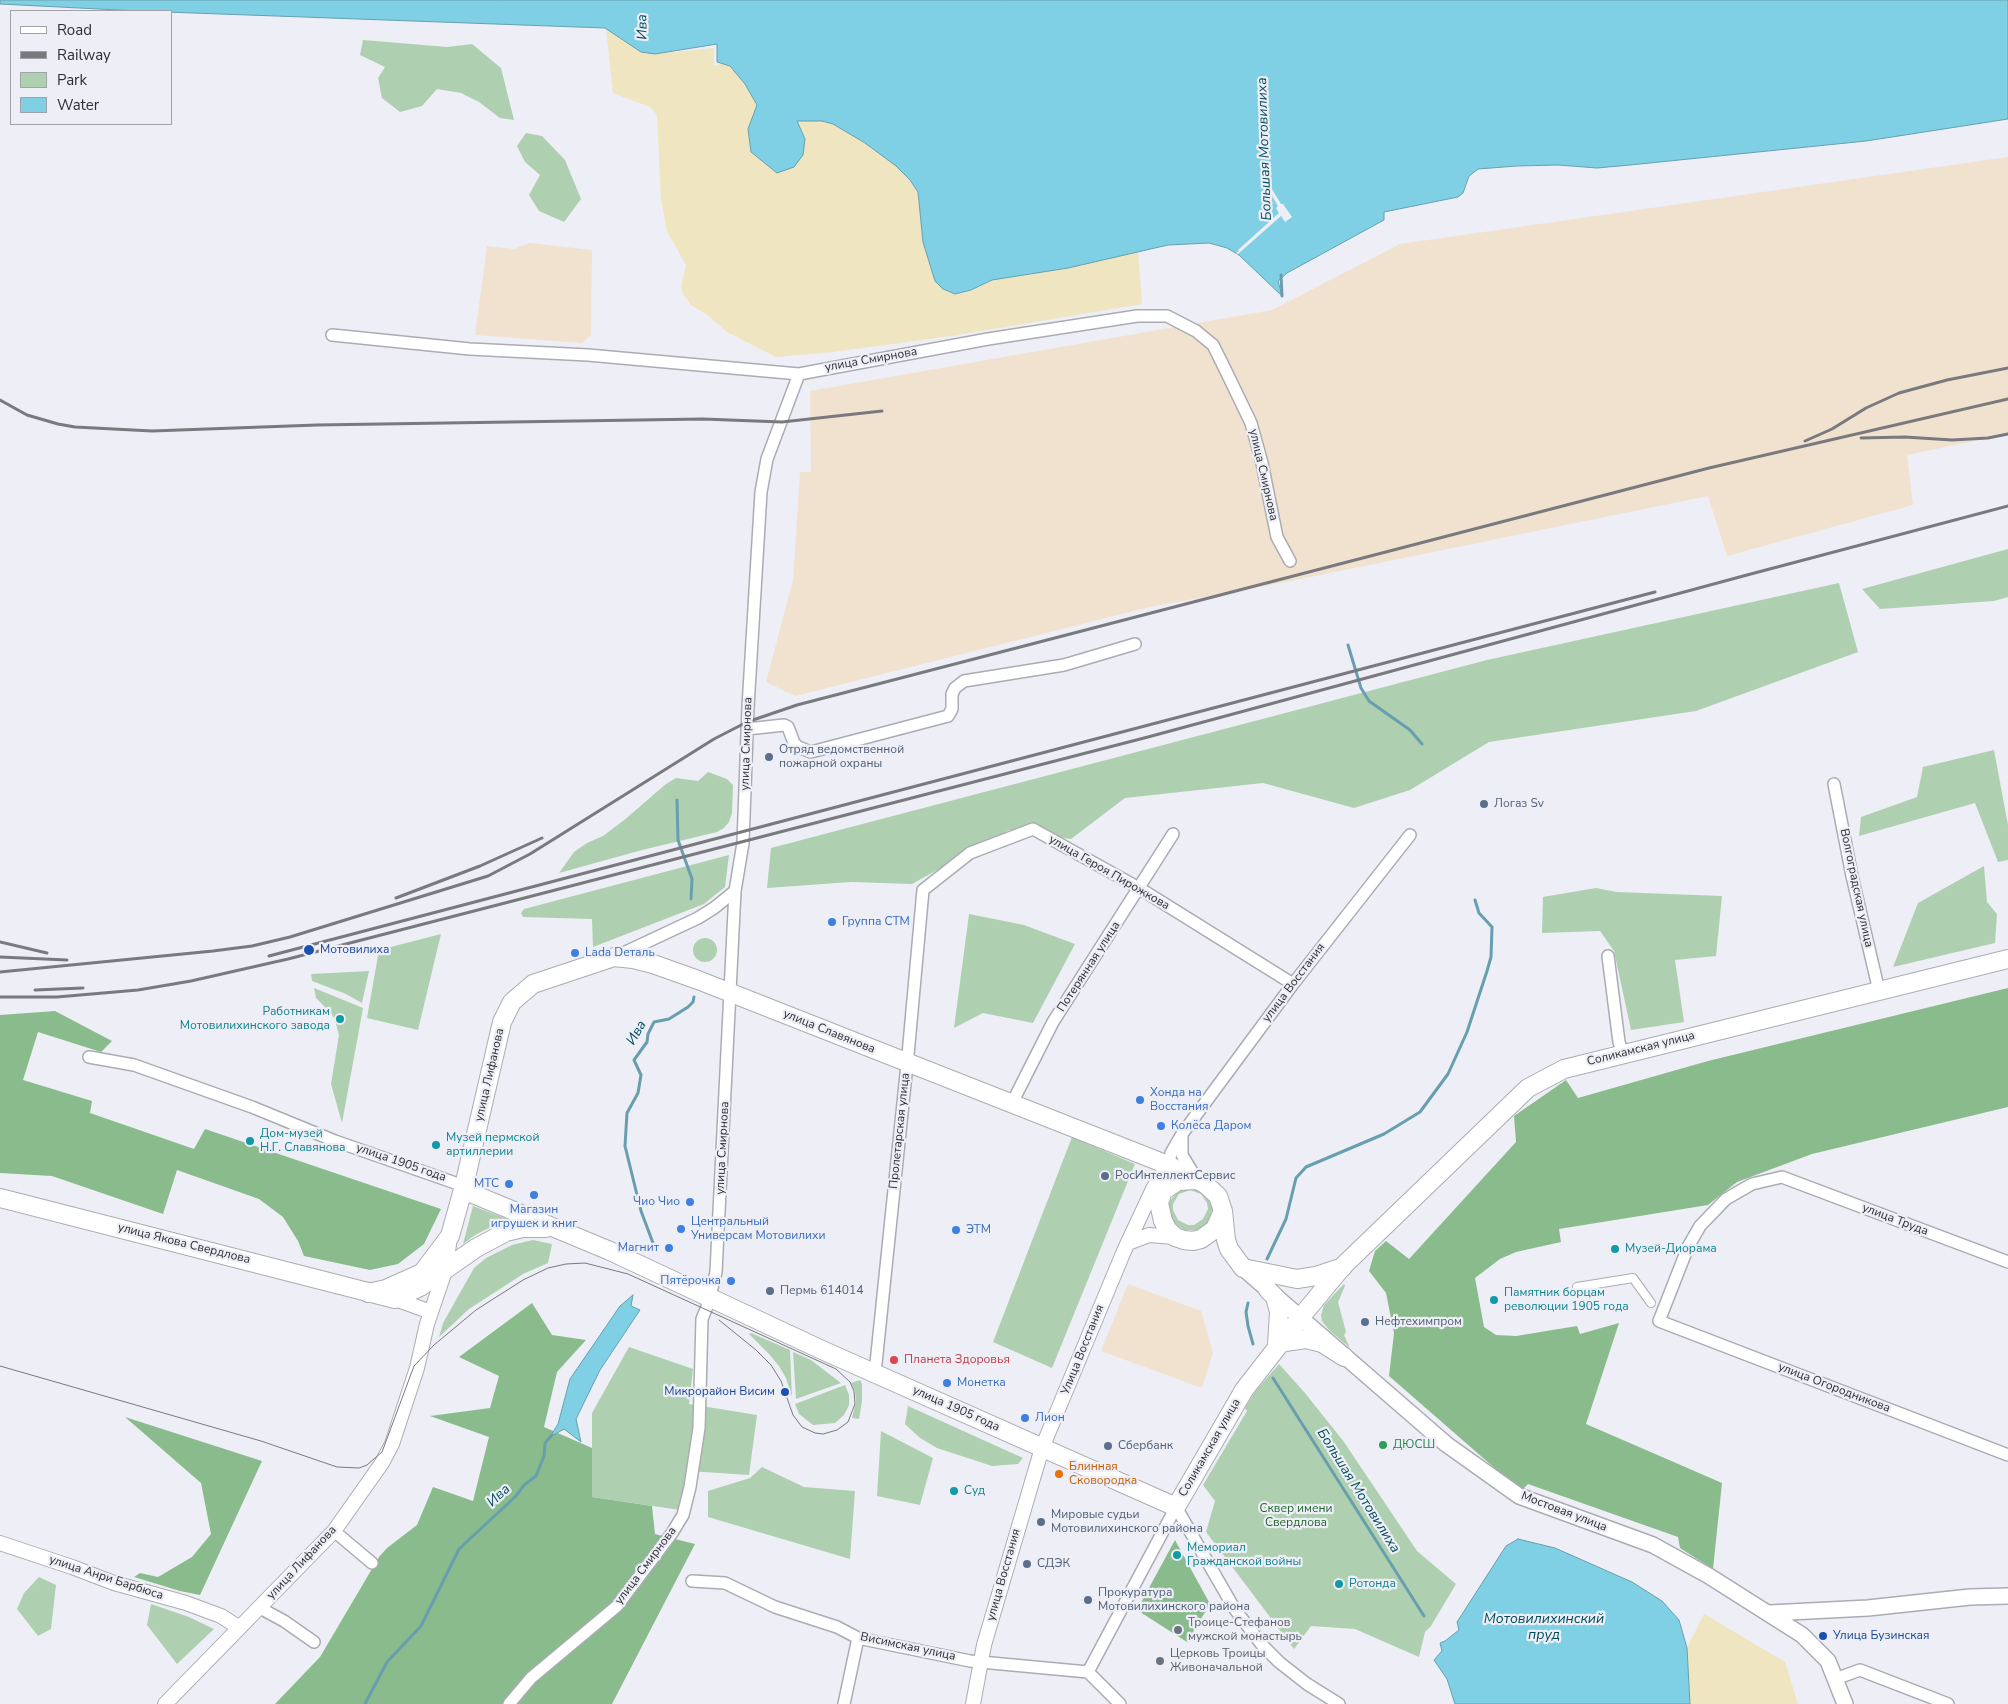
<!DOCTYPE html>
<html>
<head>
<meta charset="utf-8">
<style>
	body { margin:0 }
	#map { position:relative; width:2008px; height:1704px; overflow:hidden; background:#edeef6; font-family:"Nunito Sans",sans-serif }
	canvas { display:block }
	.legend { position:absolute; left:10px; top:10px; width:162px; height:115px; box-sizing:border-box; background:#edeef6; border:1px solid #a1a1a7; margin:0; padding:6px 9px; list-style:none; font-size:15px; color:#2e2e31 }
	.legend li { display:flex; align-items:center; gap:10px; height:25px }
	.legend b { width:25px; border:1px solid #a1a1a7 }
</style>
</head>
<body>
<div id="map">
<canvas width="2008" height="1704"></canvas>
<ul class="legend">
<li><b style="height:6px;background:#fff"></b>Road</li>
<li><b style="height:6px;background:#79797e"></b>Railway</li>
<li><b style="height:14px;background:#afd0b0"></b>Park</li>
<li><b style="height:14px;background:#7fd0e4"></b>Water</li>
</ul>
</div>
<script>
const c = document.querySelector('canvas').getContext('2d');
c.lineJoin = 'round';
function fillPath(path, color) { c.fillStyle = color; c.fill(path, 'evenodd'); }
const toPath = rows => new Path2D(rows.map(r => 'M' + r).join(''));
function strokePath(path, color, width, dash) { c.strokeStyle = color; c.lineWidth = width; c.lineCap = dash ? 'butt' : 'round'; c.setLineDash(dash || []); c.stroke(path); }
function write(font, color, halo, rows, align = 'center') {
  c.font = font + ' "Nunito Sans",sans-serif'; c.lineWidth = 4.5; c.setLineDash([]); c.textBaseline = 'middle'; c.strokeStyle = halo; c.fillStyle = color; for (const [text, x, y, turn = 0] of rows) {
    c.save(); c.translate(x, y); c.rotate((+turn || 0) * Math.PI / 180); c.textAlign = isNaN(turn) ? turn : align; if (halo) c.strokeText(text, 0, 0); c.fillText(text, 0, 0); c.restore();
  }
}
fillPath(toPath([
	[2008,157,2008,434,1907,455,1913,505,1727,556,1708,496,1286,582,1150,607,795,696,766,682,793,580,800,472,811,472,810,391,1272,310,1400,244],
	[529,243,592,250,591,335,582,343,475,335,487,246,514,249],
	[1128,1284,1201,1311,1213,1353,1202,1388,1101,1351]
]), '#f1e2d0');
fillPath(toPath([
	[363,40,447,47,472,44,501,68,514,120,500,118,479,102,461,93,437,89,422,106,400,112,382,98,378,78,385,67,360,55],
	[526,133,542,136,565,160,581,199,564,222,539,211,529,195,540,175,525,162,517,146],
	[2008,549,2008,597,1994,601,1880,609,1862,589],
	[1839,583,1858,652,1696,711,1489,742,1410,790,1354,808,1263,783,1125,798,1071,839,1009,830,912,884,851,882,767,888,771,848,1487,660],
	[1994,750,2008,825,2008,860,1998,862,1975,803,1859,836,1861,817,1917,797,1923,767],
	[708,772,727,779,733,785,732,813,729,822,724,828,717,832,642,850,559,873,574,852,587,843,603,836,623,821,666,784,676,778,698,781],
	[729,855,725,887,704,904,593,947,592,919,523,917,521,913,524,909],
	[1984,866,1987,902,1997,914,1995,943,1893,967,1918,903],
	[1596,888,1617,892,1722,896,1716,956,1675,960,1684,1022,1631,1030,1614,951,1600,931,1542,933,1543,897],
	[969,914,1024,925,1075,944,1033,1023,983,1013,954,1028],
	[441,934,418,1030,367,1018,379,950],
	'693 950a12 12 0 1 1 24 0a12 12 0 1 1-24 0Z',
	[369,971,362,1003,346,994,312,981,311,974],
	[314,988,363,1008,342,1123,331,1084,339,1035,335,1020,331,1013,316,998],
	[1072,1137,1135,1164,1052,1368,993,1342],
	[1200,1188,1211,1199,1213,1206,1210,1220,1199,1230,1184,1230,1172,1222,1168,1208,1170,1201,1179,1190],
	[1190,1190,1201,1194,1207,1203,1208,1209,1203,1219,1194,1225,1188,1225,1178,1220,1173,1210,1173,1204,1179,1194],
	[473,1206,507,1219,475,1235,463,1244],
	[533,1240,552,1244,548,1263,523,1274,469,1309,439,1337,443,1323,474,1268,486,1258,512,1245],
	[1344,1284,1345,1286,1338,1302,1346,1332,1344,1335,1350,1348,1329,1330,1322,1321,1321,1315,1324,1305],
	[751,1333,790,1350,792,1397,786,1378,779,1366,769,1354,749,1334],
	[629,1347,693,1369,689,1404,757,1415,749,1475,688,1471,680,1510,592,1497,592,1413],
	[793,1352,811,1360,841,1383,796,1399],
	[1279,1364,1305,1393,1344,1442,1417,1551,1456,1584,1431,1626,1425,1632,1419,1657,1355,1629,1311,1626,1294,1649,1206,1532,1215,1501,1203,1485,1247,1411,1245,1408,1254,1393],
	[860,1380,862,1384,862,1401,859,1419,852,1418,856,1402,855,1391,851,1383],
	[845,1385,849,1395,849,1405,844,1415,835,1423,813,1425,799,1414,795,1404],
	[908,1406,1023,1458,1018,1464,992,1466,937,1448,920,1438,905,1424],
	[881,1431,933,1458,920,1505,877,1496],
	[762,1467,804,1487,855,1491,850,1559,708,1517,708,1491,750,1478],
	[39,1577,56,1585,51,1629,38,1636,17,1609,24,1593],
	[151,1604,189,1617,214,1629,177,1664,147,1625]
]), '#afd0b0');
fillPath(toPath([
	[2008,988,2008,1107,1812,1154,1737,1182,1708,1205,1559,1229,1561,1242,1516,1252,1500,1259,1475,1278,1484,1327,1496,1335,1516,1336,1577,1326,1580,1334,1619,1323,1586,1424,1722,1483,1713,1569,1680,1548,1678,1537,1528,1484,1523,1489,1513,1484,1389,1376,1394,1333,1386,1293,1369,1271,1375,1251,1386,1241,1409,1259,1516,1142,1514,1116,1566,1080,1578,1098,1708,1061],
	[55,1011,112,1041,101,1052,38,1032,23,1080,92,1101,90,1113,194,1149,205,1129,441,1209,424,1244,398,1264,370,1270,304,1256,298,1241,283,1217,259,1199,177,1170,163,1214,52,1176,0,1173,0,1015],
	[532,1303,552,1335,586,1340,557,1372,544,1427,592,1448,592,1497,652,1506,655,1534,695,1544,612,1704,275,1704,320,1657,379,1557,387,1548,417,1525,433,1487,473,1501,489,1437,430,1416,490,1408,499,1376,459,1357],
	[125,1417,262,1461,200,1595,180,1591,134,1577,140,1573,158,1577,192,1557,211,1534,201,1483],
	[1175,1540,1210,1604,1187,1642,1137,1610]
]), '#8abb8c');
fillPath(toPath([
	[606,28,655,54,714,48,714,66,725,63,730,66,745,84,757,105,748,129,765,163,777,172,797,121,822,121,833,124,865,143,896,165,910,180,918,192,923,242,935,281,943,289,955,294,971,290,992,280,1068,268,1138,251,1142,304,951,336,833,352,776,357,727,332,709,316,691,305,683,294,681,286,686,265,667,231,661,199,657,115,650,107,613,93],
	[1704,1614,1785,1662,1798,1704,1690,1704,1687,1648]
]), '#efe5c0');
const water = toPath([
	[0,0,2008,0,2008,119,1866,141,1630,165,1597,168,1558,165,1517,166,1478,169,1469,176,1463,193,1458,197,1384,212,1384,220,1287,273,1278,281,1282,296,1239,255,1227,248,1209,243,1168,245,1068,268,992,280,971,290,955,294,943,289,935,281,923,242,918,192,910,180,896,166,865,143,833,124,822,121,797,121,805,139,803,155,794,167,777,173,751,152,748,129,757,105,745,84,730,66,717,62,717,44,655,54,641,52,605,28,138,11,0,4,0,0],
	[633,1295,631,1306,640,1310,600,1370,576,1419,581,1442,564,1429,550,1437,558,1424,570,1379,620,1306,633,1295],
	[1518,1539,1555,1548,1632,1582,1662,1601,1679,1620,1687,1648,1690,1704,1455,1704,1447,1679,1434,1660,1442,1651,1440,1643,1445,1641,1459,1630,1457,1622,1506,1546,1518,1539]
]);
fillPath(water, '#7fd0e4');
strokePath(water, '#679fae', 1);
fillPath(toPath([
	[1264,176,1281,204,1283,204,1292,217,1285,222,1281,216,1238,254,1236,253,1239,251,1238,250,1279,213,1276,208,1278,206,1261,177]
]), '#edeef6');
strokePath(toPath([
	[1281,275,1282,296],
	[1348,645,1361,688,1369,701,1410,730,1422,744],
	[677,800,678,840,692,879,691,899],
	[653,1243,641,1211,625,1146,627,1113,638,1093,641,1075,634,1060,647,1042,648,1034,654,1022,669,1019,688,1007,693,1002,694,997],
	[1267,1259,1286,1219,1296,1178,1306,1167,1384,1134,1420,1112,1448,1074,1467,1032,1487,971,1491,957,1492,927,1479,913,1475,900],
	[1248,1303,1246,1312,1248,1326,1253,1344],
	[1273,1378,1424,1616],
	[365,1704,387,1662,421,1626,459,1549,516,1496,524,1485,536,1476,544,1456,545,1443,552,1435]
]), '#679fae', 3);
const pedestrian = toPath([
	[1577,1287,1633,1278,1651,1303]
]);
const minor = toPath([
	[332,335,470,349,588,355,799,374,988,339,1137,316,1167,316,1196,331,1213,345,1223,365,1251,423,1262,463,1277,537,1290,561],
	[747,729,784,725,788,727,794,743,798,747,811,752,948,716,952,709,952,694,955,688,964,681,1064,665,1135,644],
	[1834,784,1852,876,1879,991],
	[617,956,698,918,714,908,735,891],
	[1608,956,1619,1042,1623,1054],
	[89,1057,134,1065,252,1107,335,1141,464,1186],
	[1012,1103,1053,1022,1173,834],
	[1182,1136,1182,1155,1196,1178],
	[1168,1170,1171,1153,1182,1134,1293,984,1410,835],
	[2008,1262,1782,1177,1752,1184,1726,1199,1700,1226,1688,1247,1659,1321,2008,1455],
	[875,1373,908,1055,923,890,970,853,1033,829,1139,888,1293,984],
	[1176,1507,1234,1608,1262,1645,1279,1662,1307,1684,1339,1704],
	[334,1531,372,1563],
	[692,1581,725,1583,775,1607,837,1627,858,1638,970,1661,1088,1672,1120,1704],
	[260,1608,284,1621,314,1642],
	[1088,1672,1176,1507],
	[1835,1679,1860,1670,1948,1704],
	[509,1704,531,1678,617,1606,672,1533,683,1515,690,1487,699,1428,702,1319,708,1304,716,1272,735,891,743,843,748,707,761,492,767,459,799,374],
	[844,1704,858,1638]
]);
const tertiary = toPath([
	[1128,1243,1149,1235,1175,1237],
	[395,1299,431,1312],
	[0,1543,72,1567,114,1583,186,1603,221,1616,238,1627],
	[165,1704,334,1531,382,1463,392,1444,417,1368,427,1324,446,1268,450,1236],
	[973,1704,984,1645,1042,1448,1124,1251,1153,1189,1168,1165]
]);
const secondary = toPath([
	[1243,1268,1446,1444,1519,1496,1653,1545,1709,1576,1802,1635,1828,1661,1845,1704],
	[1770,1613,1868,1608,1970,1597,2008,1596]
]);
const primary = toPath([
	[1196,1180,1178,1181,1163,1191,1159,1203,1163,1221,1168,1230,1175,1237,1184,1240,1193,1241,1201,1239,1215,1229,1223,1211],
	[464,1186,473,1194,610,1251,822,1350,1176,1507,1244,1390,1300,1318,1343,1266,1528,1088,1564,1069,2008,959],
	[0,1198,395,1299,420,1287,476,1248,506,1232,523,1228,546,1228],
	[1268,1290,1275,1297,1279,1312,1277,1345],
	[368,1293,386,1289,422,1273,450,1236,464,1186,502,1022,512,1002,533,984,614,957,633,959,653,964,698,980,1168,1165,1205,1184,1218,1196,1223,1211,1226,1240,1229,1249,1243,1268,1297,1279,1316,1276,1343,1267],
	[1277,1345,1285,1342,1306,1339,1322,1343,1344,1357]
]);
strokePath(pedestrian, '#abacb3', 10);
strokePath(minor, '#abacb3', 14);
strokePath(tertiary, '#abacb3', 16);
strokePath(secondary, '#abacb3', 18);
strokePath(primary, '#abacb3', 20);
strokePath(pedestrian, '#fff', 8);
strokePath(minor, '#fff', 11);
strokePath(tertiary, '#fff', 14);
strokePath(secondary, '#fff', 15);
strokePath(primary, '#fff', 18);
strokePath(toPath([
	[0,1366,261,1441,337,1467,359,1468,367,1465,382,1452,414,1366,434,1345,476,1310,523,1280,548,1268,566,1264,585,1263,628,1274,836,1369,850,1382,854,1391,855,1404,848,1422,837,1430,823,1434,815,1433,802,1427,793,1415,781,1381,771,1365,756,1350,719,1320]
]), '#79797e', 1);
strokePath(toPath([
	[0,400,27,415,58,424,75,427,152,431,317,425,703,419,782,422,882,411],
	[1861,438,1905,437,1952,440,1988,438,2008,434],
	[1805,441,1832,429,1866,408,1899,393,1947,380,2008,368],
	[396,898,480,866,542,838],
	[0,942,47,953],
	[269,956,1655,592],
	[0,957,67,960],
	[0,972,213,951,252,946,290,937,488,876,530,854,714,739,747,722,797,705,1709,468,2008,399],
	[35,990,83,988],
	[0,997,57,997,138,990,191,981,288,959,1148,737,1747,575,2008,506]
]), '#79797e', 3);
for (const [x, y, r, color] of [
	[769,757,5,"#5c6f8a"],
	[1484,804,5,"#5c6f8a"],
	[832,922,5,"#3f7fe0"],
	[309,950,6,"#1a4fb4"],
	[575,953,5,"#3f7fe0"],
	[340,1019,5,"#0f9aa8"],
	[1140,1100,5,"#3f7fe0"],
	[1161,1126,5,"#3f7fe0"],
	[250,1141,5,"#0f9aa8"],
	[436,1145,5,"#0f9aa8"],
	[1105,1176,5,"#5c6f8a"],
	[509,1184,5,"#3f7fe0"],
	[534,1195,5,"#3f7fe0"],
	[690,1202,5,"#3f7fe0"],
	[681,1229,5,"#3f7fe0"],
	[956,1230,5,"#3f7fe0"],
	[669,1248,5,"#3f7fe0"],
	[1615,1249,5,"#0f9aa8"],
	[731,1281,5,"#3f7fe0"],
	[770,1291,5,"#5c6f8a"],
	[1494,1300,5,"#0f9aa8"],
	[1365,1322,5,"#5c6f8a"],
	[894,1360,5,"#e0444e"],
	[947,1383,5,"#3f7fe0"],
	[785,1392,5,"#1a4fb4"],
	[1025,1418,5,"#3f7fe0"],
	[1383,1445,5,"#2e9e5b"],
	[1108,1446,5,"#5c6f8a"],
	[1059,1474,5,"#e8710a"],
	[954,1491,5,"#0f9aa8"],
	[1041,1522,5,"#5c6f8a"],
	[1177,1555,5,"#0f9aa8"],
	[1027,1564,5,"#5c6f8a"],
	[1339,1584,5,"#0f9aa8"],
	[1088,1600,5,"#5c6f8a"],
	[1178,1630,5,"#6b7280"],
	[1823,1636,5,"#1a4fb4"],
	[1160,1661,5,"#6b7280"]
]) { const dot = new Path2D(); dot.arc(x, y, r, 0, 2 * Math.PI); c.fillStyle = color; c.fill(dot); strokePath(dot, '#edeef6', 2); }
write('12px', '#2e2e31', '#edeef6', [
	["улица Смирнова",871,360,-10],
	["улица Смирнова",1263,475,77],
	["улица Смирнова",747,744,-88],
	["улица Героя Пирожкова",1109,873,30],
	["Волгоградская улица",1856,888,78],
	["Потерянная улица",1089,967,-57],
	["улица Восстания",1294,983,-53],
	["улица Славянова",829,1032,22],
	["Соликамская улица",1641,1049,-14],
	["улица Лифанова",490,1075,-77],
	["Пролетарская улица",900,1131,-84],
	["улица Смирнова",723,1148,-87],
	["улица 1905 года",401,1163,19],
	["улица Труда",1895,1220,21],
	["улица Якова Свердлова",184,1244,14],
	["Улица Восстания",1083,1350,-68],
	["улица Огородникова",1834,1388,21],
	["улица 1905 года",956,1409,24],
	["Соликамская улица",1210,1448,-60],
	["Мостовая улица",1564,1512,21],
	["улица Лифанова",302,1563,-47],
	["улица Смирнова",646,1566,-53],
	["улица Восстания",1004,1575,-74],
	["улица Анри Барбюса",106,1578,18],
	["Висимская улица",908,1647,12]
]);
write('12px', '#4e5e75', '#edeef6', [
	["Отряд ведомственной",779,750],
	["пожарной охраны",779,764],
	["Логаз Sv",1494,804],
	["РосИнтеллектСервис",1115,1176],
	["Пермь 614014",780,1291],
	["Нефтехимпром",1375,1322],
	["Сбербанк",1118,1446],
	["Мировые судьи",1051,1515],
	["Мотовилихинского района",1051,1529],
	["СДЭК",1037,1564],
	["Прокуратура",1098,1593],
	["Мотовилихинского района",1098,1607]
], 'left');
write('12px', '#366cbe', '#edeef6', [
	["Группа СТМ",842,922],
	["Lada Dеталь",585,953],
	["Хонда на",1150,1093],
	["Восстания",1150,1107],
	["Колёса Даром",1171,1126],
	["МТС",499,1184,"right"],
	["Чио Чио",680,1202,"right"],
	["Магазин",534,1210,"center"],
	["игрушек и книг",534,1224,"center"],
	["Центральный",691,1222],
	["Универсам Мотовилихи",691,1236],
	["ЭТМ",966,1230],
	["Магнит",659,1248,"right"],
	["Пятёрочка",721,1281,"right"],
	["Монетка",957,1383],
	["Лион",1035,1418]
], 'left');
write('12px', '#164399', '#edeef6', [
	["Мотовилиха",320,950],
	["Микрорайон Висим",775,1392,"right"],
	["Улица Бузинская",1833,1636]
], 'left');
write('12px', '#0d838f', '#edeef6', [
	["Работникам",330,1012,"right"],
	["Мотовилихинского завода",330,1026,"right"],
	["Дом-музей",260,1134],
	["Н.Г. Славянова",260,1148],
	["Музей пермской",446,1138],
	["артиллерии",446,1152],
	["Музей-Диорама",1625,1249],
	["Памятник борцам",1504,1293],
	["революции 1905 года",1504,1307],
	["Суд",964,1491],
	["Мемориал",1187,1548],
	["Гражданской войны",1187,1562],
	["Ротонда",1349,1584]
], 'left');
write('12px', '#be3a42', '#edeef6', [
	["Планета Здоровья",904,1360]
], 'left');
write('12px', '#27864d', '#edeef6', [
	["ДЮСШ",1393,1445]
], 'left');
write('12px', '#c56008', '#edeef6', [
	["Блинная",1069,1467],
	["Сковородка",1069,1481]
], 'left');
write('12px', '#23672c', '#edeef6', [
	["Сквер имени",1296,1509],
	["Свердлова",1296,1523]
]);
write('12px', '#5b616d', '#edeef6', [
	["Троице-Стефанов",1188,1623],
	["мужской монастырь",1188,1637],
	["Церковь Троицы",1170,1654],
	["Живоначальной",1170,1668]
], 'left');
write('italic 14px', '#004c5a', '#edeef6', [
	["Ива",643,27,-91],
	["Большая Мотовилиха",1265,149,-92],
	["Ива",637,1033,-60],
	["Большая Мотовилиха",1358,1491,58],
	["Ива",499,1496,-43],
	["Мотовилихинский",1544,1620],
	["пруд",1544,1636]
]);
</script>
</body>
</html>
